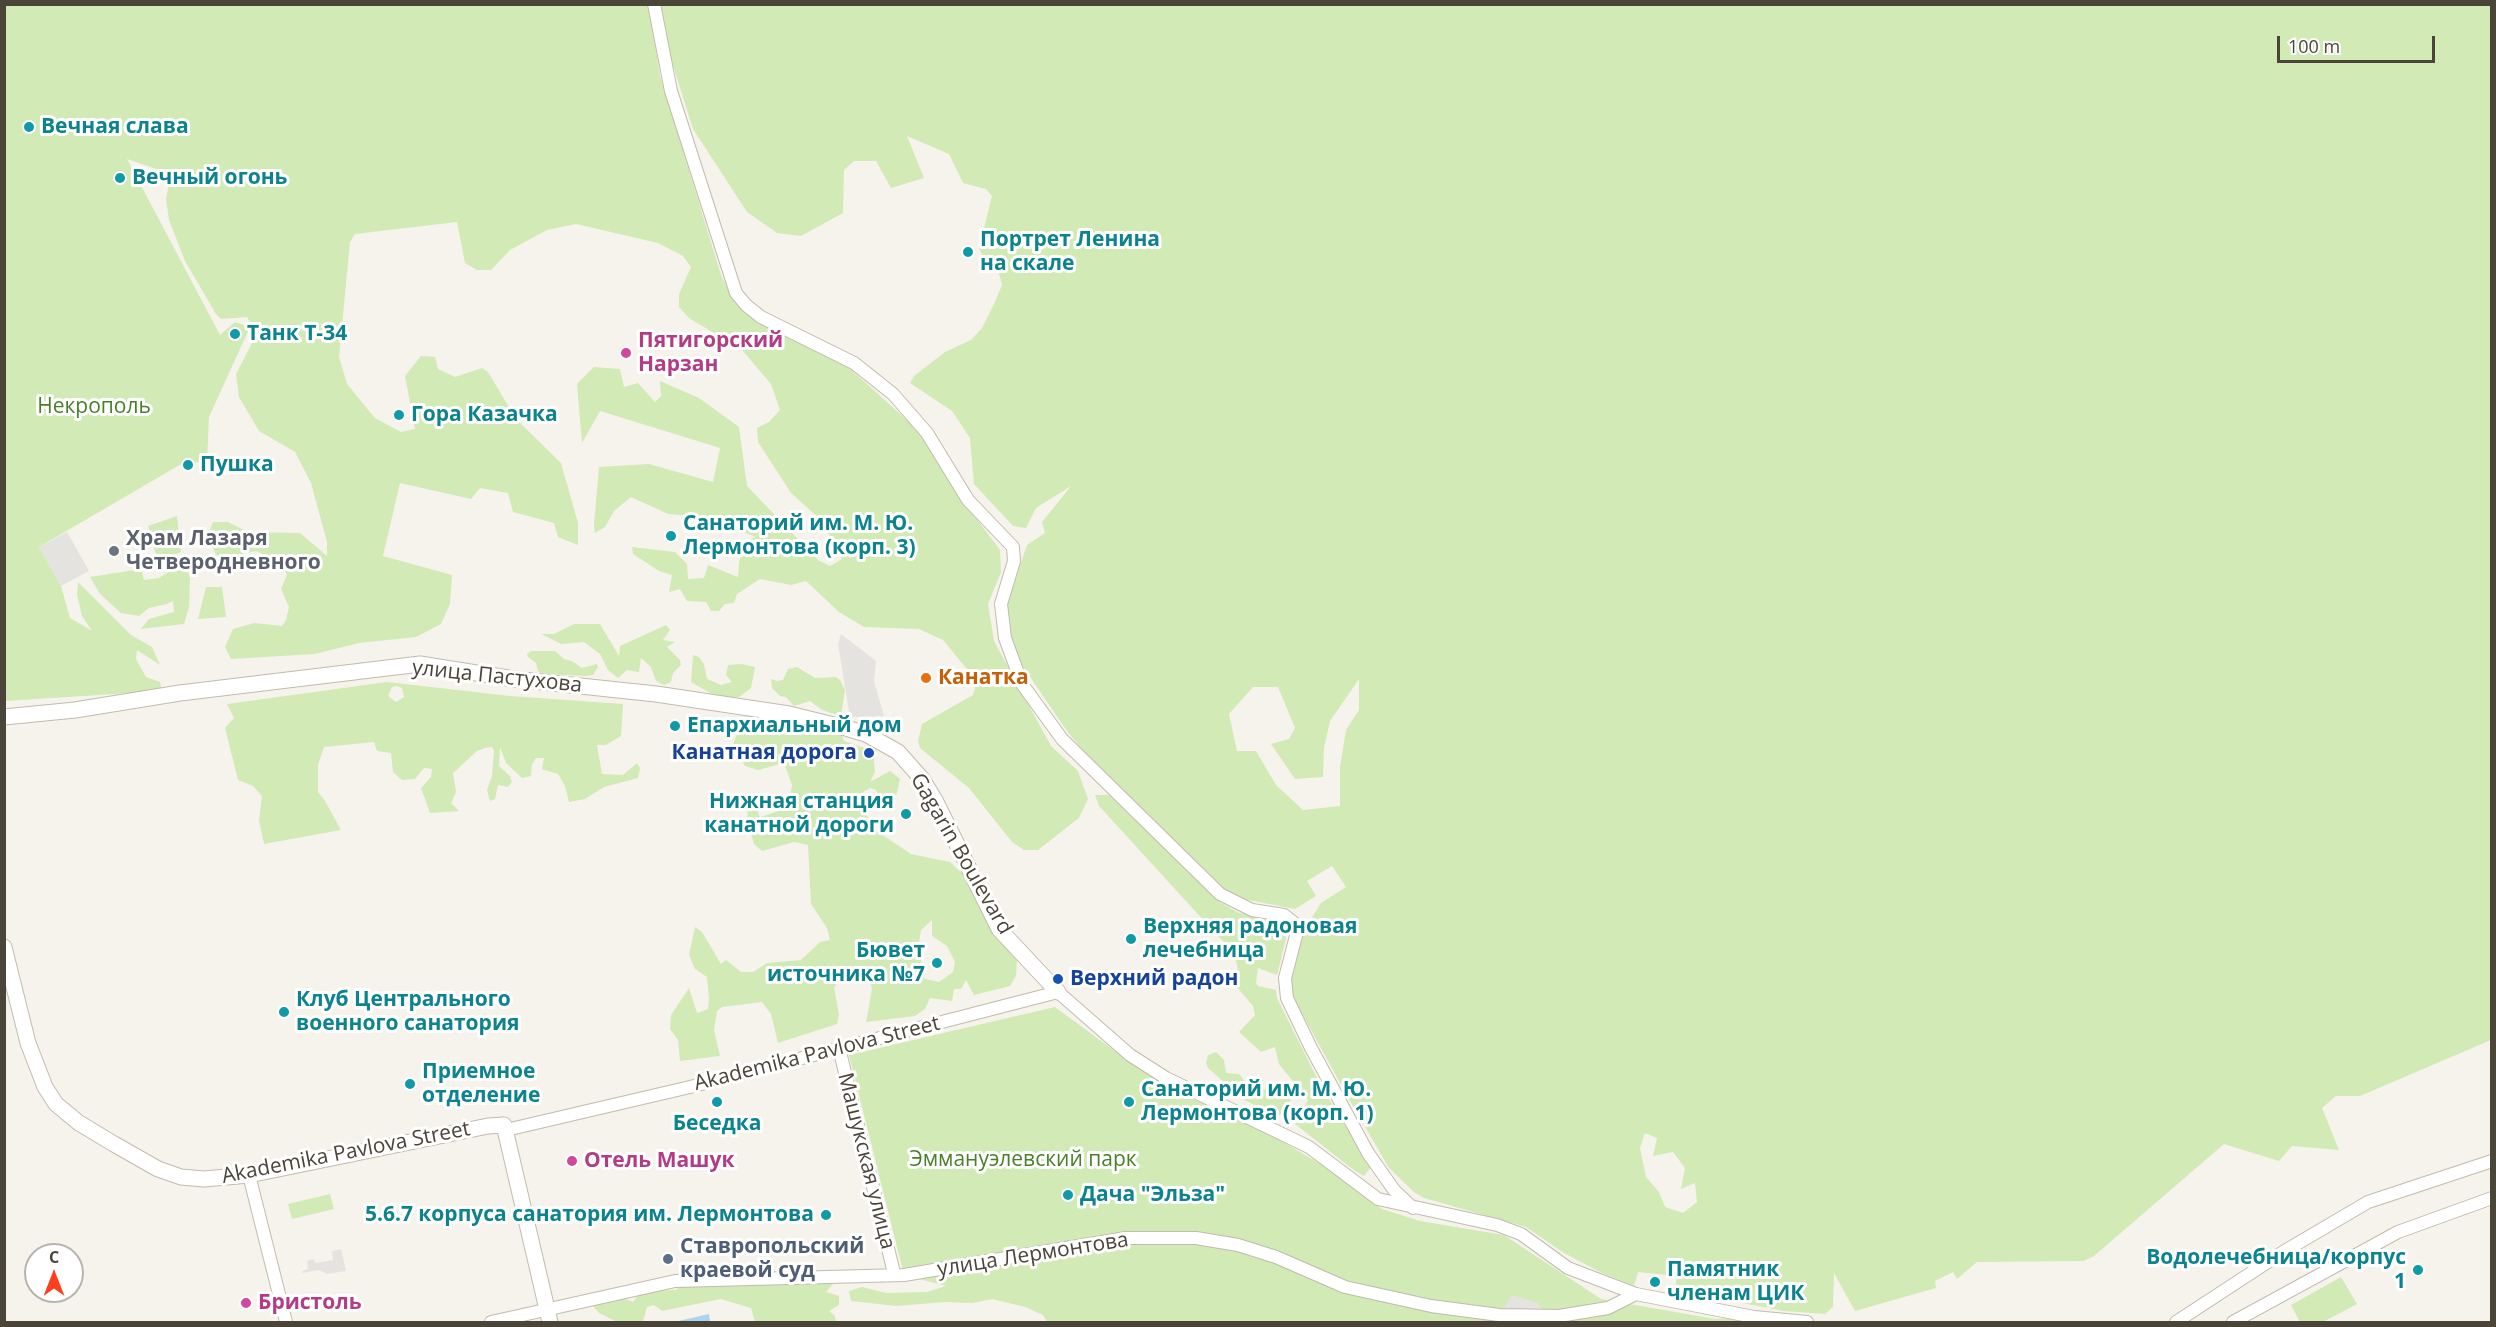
<!DOCTYPE html>
<html>
<head>
<meta charset="utf-8">
<style>
	body { margin:0 }
	#map { position:relative; width:2496px; height:1327px; overflow:hidden; background:#f6f3ec; font-family:"Open Sans",sans-serif }
	canvas { display:block }
	.frame { position:absolute; inset:0; border:6px solid #4b4439; pointer-events:none }
	.north { position:absolute; left:24px; top:1243px; width:60px; height:60px; box-sizing:border-box; background:#fff; border:2px solid #b7b4b0; border-radius:50%; rotate:0deg; font-size:16px; font-weight:700; line-height:24px; text-align:center; color:#4b4439 }
	.north::after { content:''; display:block; margin:auto; width:21px; height:27px; background:#fc3f1d; clip-path:polygon(50% 0,100% 100%,50% 72%,0 100%) }
	.scale { position:absolute; left:2277px; top:36px; width:158px; height:27px; box-sizing:border-box; border:3px solid #4b4439; border-top:0; padding-left:8px; font-size:18px; line-height:21px; white-space:nowrap; color:#4b4439; -webkit-text-stroke:4px #fff; paint-order:stroke }
</style>
</head>
<body>
<div id="map">
<canvas width="2496" height="1327"></canvas>
<div class="frame"></div>
<div class="north">С</div>
<div class="scale">100 m</div>
</div>
<script>
const c = document.querySelector('canvas').getContext('2d');
c.lineJoin = 'round';
function fillPath(path, color) { c.fillStyle = color; c.fill(path, 'evenodd'); }
const toPath = rows => new Path2D(rows.map(r => 'M' + r).join(''));
function strokePath(path, color, width, dash) { c.strokeStyle = color; c.lineWidth = width; c.lineCap = dash ? 'butt' : 'round'; c.setLineDash(dash || []); c.stroke(path); }
function write(font, color, halo, rows, align = 'center') {
  c.font = font + ' "Open Sans",sans-serif'; c.lineWidth = 6; c.setLineDash([]); c.textBaseline = 'middle'; c.strokeStyle = halo; c.fillStyle = color; for (const [text, x, y, turn = 0] of rows) {
    c.save(); c.translate(x, y); c.rotate((+turn || 0) * Math.PI / 180); c.textAlign = isNaN(turn) ? turn : align; if (halo) c.strokeText(text, 0, 0); c.fillText(text, 0, 0); c.restore();
  }
}
fillPath(toPath([
	[4,5,649,5,660,76,721,275,735,303,758,322,847,366,920,432,973,514,1000,550,1001,572,988,604,994,641,1051,746,1078,771,1088,799,1079,818,1038,850,1024,850,1012,842,969,788,920,748,918,741,922,724,973,695,975,688,971,674,943,640,919,629,864,627,839,612,806,581,791,585,760,579,737,594,734,603,725,604,719,611,711,611,706,602,687,601,680,589,669,592,672,575,659,571,633,554,632,547,675,552,687,564,688,579,704,578,708,565,738,577,739,563,744,542,756,537,704,517,668,514,631,497,614,511,605,527,595,533,594,524,599,467,649,464,713,482,720,448,600,411,582,443,577,384,594,367,620,369,624,387,638,383,655,402,661,396,660,381,699,398,739,427,747,486,818,560,830,566,842,559,822,521,791,493,758,442,757,428,769,422,780,410,771,384,742,350,689,318,679,307,679,294,691,267,683,256,658,243,576,224,547,230,510,250,491,270,477,270,465,263,457,222,355,234,350,242,339,357,347,384,375,418,401,432,415,429,405,376,421,356,435,357,438,369,455,377,482,368,488,372,516,419,561,463,578,523,578,545,558,537,554,523,513,512,508,493,480,488,471,499,400,483,383,556,452,575,450,604,441,624,416,637,359,643,315,654,231,659,225,647,233,629,254,623,282,626,286,620,289,607,281,589,287,575,281,563,256,551,222,558,216,555,208,535,213,522,228,522,248,532,300,533,327,556,327,542,311,483,295,452,259,431,239,397,236,374,252,343,253,328,247,317,221,319,216,314,185,261,169,220,166,199,171,174,127,159,220,335,235,322,250,327,209,417,207,462,183,463,39,547,61,586,70,618,92,631,82,616,77,595,78,582,131,635,152,647,160,665,137,650,136,659,146,677,160,682,162,691,5,701],
	[661,5,2491,5,2491,1040,2360,1096,2336,1096,2322,1108,2339,1150,2292,1146,2279,1161,2224,1144,2094,1256,2084,1261,1977,1262,1957,1279,1953,1272,1935,1281,1936,1288,1855,1311,1834,1273,1833,1307,1825,1314,1784,1311,1675,1290,1677,1276,1638,1272,1634,1286,1602,1273,1564,1253,1526,1227,1424,1198,1414,1192,1389,1168,1346,1094,1293,997,1290,977,1302,933,1321,903,1346,887,1332,866,1307,881,1316,896,1295,909,1243,899,1227,891,1209,878,1087,755,1067,731,1022,665,1012,639,1005,610,1027,545,1045,533,1042,522,1071,486,1036,508,1026,528,1013,526,974,484,970,438,952,411,910,383,914,376,945,352,971,340,982,328,994,304,1002,285,998,270,987,266,979,248,992,196,986,189,963,183,949,154,907,136,924,178,891,188,876,161,854,161,844,170,843,213,801,236,777,233,747,212,693,129,671,59],
	[1359,679,1359,710,1346,730,1340,767,1340,806,1303,810,1276,785,1256,751,1237,751,1229,714,1253,687,1278,687,1295,728,1289,739,1271,744,1295,779,1323,777,1324,748,1330,721],
	[1645,1133,1657,1138,1653,1156,1673,1152,1685,1168,1681,1189,1695,1183,1697,1202,1683,1213,1665,1207,1659,1192,1646,1177,1640,1148],
	[177,516,181,552,158,562,148,526],
	[186,561,190,579,189,607,184,624,141,629,149,619,174,612,173,601,167,604,149,608,139,616,121,613,100,594,90,577,141,569,144,580,159,578],
	[206,587,222,587,226,617,198,619],
	[574,624,600,624,619,656,620,646,666,625,670,630,663,640,675,642,667,647,680,660,681,665,673,673,671,682,664,685,656,681,651,667,641,658,639,672,627,670,618,678,608,670,600,654,584,642,561,644,541,634,554,634],
	[531,651,555,651,564,659,572,661,582,668,597,664,598,667,593,675,585,676,542,674,538,671,536,663,528,657,527,654],
	[693,655,699,657,704,664,707,679,721,685,732,682,726,675,728,665,742,664,755,667,751,688,739,697,724,697,710,693,691,682],
	[797,667,815,678,836,677,840,680,845,690,841,716,822,710,810,701,794,706,786,697,780,696,772,688,771,679,777,681,783,680,788,669],
	[387,682,510,696,623,704,621,736,606,745,597,745,602,774,623,775,637,763,640,768,638,778,604,787,585,799,569,802,565,786,558,774,542,769,544,758,536,758,532,764,531,776,522,778,506,763,500,747,499,766,510,776,512,782,508,787,498,785,495,799,490,801,487,790,492,776,494,751,492,747,485,748,477,751,453,773,456,792,451,803,459,811,430,813,421,788,431,777,432,769,424,768,415,779,402,780,393,772,391,753,377,751,374,742,324,747,318,765,318,792,325,801,341,830,264,844,259,820,262,796,253,786,238,780,225,728,234,718,227,704],
	[397,686,402,688,404,697,396,702,388,696,392,687],
	[746,713,841,732,844,741,873,751,875,772,870,782,890,771,900,779,897,793,886,812,876,790,870,788,863,792,866,814,875,830,911,854,950,862,967,878,1017,960,1016,976,1010,986,974,995,966,980,961,989,954,989,952,1001,930,998,925,1009,915,1016,866,1022,872,989,866,967,842,976,834,988,839,1014,837,1024,778,1043,771,1014,762,1002,722,1007,717,1011,714,1030,720,1056,680,1061,678,1040,670,1029,671,1015,689,988,697,1013,708,1009,709,999,707,977,695,969,689,955,695,927,702,932,721,964,726,960,741,972,753,972,767,963,801,960,820,942,830,940,827,928,811,904,808,845,794,842,762,851,754,844,747,820,749,798,752,798,760,817,779,811,783,795,790,797,792,785,784,763,758,770,745,766,733,745,739,728,746,725],
	[932,920,932,936,947,946,955,962,953,972,939,982,925,979,920,965,924,951,918,949,921,930],
	[1095,795,1109,795,1221,903,1239,913,1268,917,1283,927,1286,939,1277,975,1258,968,1256,983,1258,986,1276,990,1277,998,1322,1088,1371,1167,1364,1176,1355,1171,1295,1124,1308,1100,1279,1064,1275,1047,1261,1052,1239,1032,1255,1015,1253,1006,1235,985,1239,977,1236,960,1240,948,1224,942,1217,935,1099,806],
	[1055,1007,1139,1069,1147,1071,1181,1094,1251,1123,1329,1169,1382,1209,1420,1221,1504,1235,1601,1299,1715,1319,1730,1318,1752,1322,1047,1322,1043,1315,1025,1307,992,1299,973,1303,945,1302,896,1306,851,1301,849,1291,862,1287,886,1293,927,1292,946,1286,904,1275,849,1055],
	[1216,1052,1224,1060,1226,1073,1239,1074,1249,1087,1268,1090,1284,1085,1289,1094,1292,1110,1284,1114,1275,1115,1232,1094,1227,1085,1208,1068,1206,1063,1208,1055],
	[330,1194,334,1209,292,1219,288,1204],
	[2341,1277,2357,1304,2323,1322,2300,1322,2291,1305],
	[780,1279,829,1279,833,1284,826,1292,839,1296,839,1305,829,1311,835,1316,836,1322,755,1322,751,1308,721,1299,662,1311,654,1305,647,1307,643,1322,617,1322,599,1313,590,1302,618,1296,633,1302,641,1291,676,1290,683,1283,716,1281,730,1286]
]), '#d2eab5');
fillPath(toPath([
	[67,532,89,571,61,586,39,547],
	[841,634,876,661,874,681,884,716,850,717,838,644],
	[341,1249,346,1271,327,1274,319,1270,303,1273,302,1271,308,1269,307,1261,313,1259,316,1263,333,1260,332,1251],
	[1512,1295,1538,1303,1544,1312,1499,1315]
]), '#e5e3e0');
fillPath(toPath([
	[709,1314,710,1322,674,1322]
]), '#a9d4f2');
const minor = toPath([
	[654,4,671,91,736,293,746,305,761,317,854,363,893,394,927,433,968,500,1013,547,1014,561,1001,604,1005,638,1022,684,1062,739,1220,894,1252,910,1284,915,1294,923,1297,932,1285,978,1287,998,1311,1048,1368,1153,1394,1190,1413,1208],
	[839,1048,894,1273],
	[506,1130,690,1087,1058,992,1130,1055,1166,1078,1309,1147,1378,1199,1497,1225,1521,1234,1568,1268,1636,1294,1754,1317,1807,1322],
	[249,1175,286,1322],
	[491,1322,675,1281,904,1275,1126,1238,1196,1238,1238,1245,1276,1257,1345,1287,1431,1306,1499,1315,1559,1316,1608,1308,1636,1294],
	[2176,1322,2283,1252,2368,1202,2492,1161],
	[2233,1322,2398,1232,2492,1198]
]);
const tertiary = toPath([
	[4,717,75,710,180,693,420,664,514,679,656,694,789,714,846,728,866,734,898,752,922,779,936,802,999,929,1058,992],
	[4,947,28,1043,45,1087,56,1104,79,1123,114,1144,158,1169,181,1177,204,1179,249,1175,488,1126,504,1125,550,1322]
]);
strokePath(minor, '#c2bbae', 14);
strokePath(tertiary, '#c2bbae', 17);
strokePath(minor, '#fff', 12);
strokePath(tertiary, '#fff', 15);
for (const [x, y, r, color] of [
	[29,127,6,"#0f9aa8"],
	[120,178,6,"#0f9aa8"],
	[968,252,6,"#0f9aa8"],
	[235,334,6,"#0f9aa8"],
	[626,353,6,"#d1479c"],
	[399,415,6,"#0f9aa8"],
	[188,465,6,"#0f9aa8"],
	[671,536,6,"#0f9aa8"],
	[114,551,6,"#6b7280"],
	[926,678,6,"#e8710a"],
	[675,726,6,"#0f9aa8"],
	[869,753,6,"#1a4fb4"],
	[906,814,6,"#0f9aa8"],
	[1131,939,6,"#0f9aa8"],
	[937,963,6,"#0f9aa8"],
	[1058,979,6,"#1a4fb4"],
	[284,1012,6,"#0f9aa8"],
	[410,1084,6,"#0f9aa8"],
	[717,1102,6,"#0f9aa8"],
	[1129,1102,6,"#0f9aa8"],
	[572,1161,6,"#d1479c"],
	[1068,1195,6,"#0f9aa8"],
	[826,1215,6,"#0f9aa8"],
	[668,1259,6,"#5c6f8a"],
	[2418,1270,6,"#0f9aa8"],
	[1655,1282,6,"#0f9aa8"],
	[246,1303,6,"#d1479c"]
]) { const dot = new Path2D(); dot.arc(x, y, r, 0, 2 * Math.PI); c.fillStyle = color; c.fill(dot); strokePath(dot, '#fff', 2); }
write('bold 21px', '#0d838f', '#fff', [
	["Вечная слава",41,127],
	["Вечный огонь",132,178],
	["Портрет Ленина",980,240],
	["на скале",980,264],
	["Танк Т-34",247,334],
	["Гора Казачка",411,415],
	["Пушка",200,465],
	["Санаторий им. М. Ю.",683,524],
	["Лермонтова (корп. 3)",683,548],
	["Епархиальный дом",687,726],
	["Нижная станция",894,802,"right"],
	["канатной дороги",894,826,"right"],
	["Верхняя радоновая",1143,927],
	["лечебница",1143,951],
	["Бювет",925,951,"right"],
	["источника №7",925,975,"right"],
	["Клуб Центрального",296,1000],
	["военного санатория",296,1024],
	["Приемное",422,1072],
	["отделение",422,1096],
	["Санаторий им. М. Ю.",1141,1090],
	["Лермонтова (корп. 1)",1141,1114],
	["Беседка",717,1124,"center"],
	["Дача \"Эльза\"",1080,1195],
	["5.6.7 корпуса санатория им. Лермонтова",814,1215,"right"],
	["Водолечебница/корпус",2406,1258,"right"],
	["1",2406,1282,"right"],
	["Памятник",1667,1270],
	["членам ЦИК",1667,1294]
], 'left');
write('bold 21px', '#b23c85', '#fff', [
	["Пятигорский",638,341],
	["Нарзан",638,365],
	["Отель Машук",584,1161],
	["Бристоль",258,1303]
], 'left');
write('21px', '#4a7f2a', '#fff', [
	["Некрополь",94,407],
	["Эммануэлевский парк",1023,1160]
]);
write('bold 21px', '#5b616d', '#fff', [
	["Храм Лазаря",126,539],
	["Четверодневного",126,563]
], 'left');
write('21px', '#4b4439', '#fff', [
	["улица Пастухова",497,677,6],
	["Gagarin Boulevard",961,854,60],
	["Akademika Pavlova Street",817,1054,-14],
	["Akademika Pavlova Street",346,1153,-11],
	["Машукская улица",866,1161,76],
	["улица Лермонтова",1033,1255,-9]
]);
write('bold 21px', '#c56008', '#fff', [
	["Канатка",938,678]
], 'left');
write('bold 21px', '#164399', '#fff', [
	["Канатная дорога",857,753],
	["Верхний радон",1070,979,"left"]
], 'right');
write('bold 21px', '#4e5e75', '#fff', [
	["Ставропольский",680,1247],
	["краевой суд",680,1271]
], 'left');
</script>
</body>
</html>
